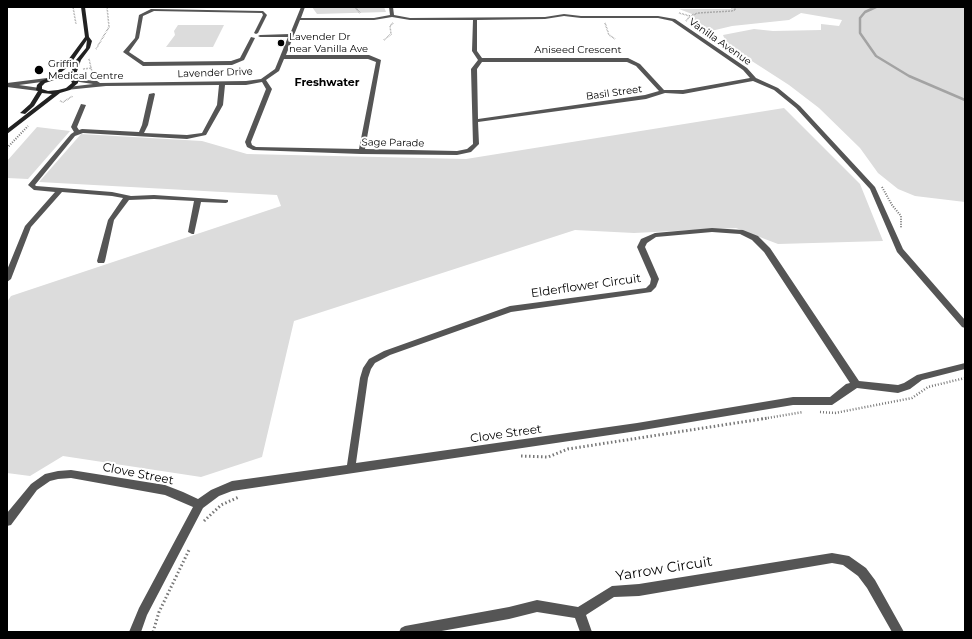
<!DOCTYPE html>
<html>
<head>
<meta charset="utf-8">
<style>
	body { margin:0 }
	#map { position:relative; width:972px; height:639px; overflow:hidden; background:#fff; font-family:Montserrat,sans-serif }
	canvas { display:block }
	.frame { position:absolute; inset:0; border:8px solid #000; pointer-events:none }
</style>
</head>
<body>
<div id="map">
<canvas width="972" height="639"></canvas>
<div class="frame"></div>
</div>
<script>
const c = document.querySelector('canvas').getContext('2d');
c.lineJoin = 'round';
function fillPath(path, color) { c.fillStyle = color; c.fill(path, 'evenodd'); }
const toPath = rows => new Path2D(rows.map(r => 'M' + r).join(''));
function strokePath(path, color, width, dash) { c.strokeStyle = color; c.lineWidth = width; c.lineCap = dash ? 'butt' : 'round'; c.setLineDash(dash || []); c.stroke(path); }
function write(font, color, halo, rows, align = 'center') {
  c.font = font + ' Montserrat,sans-serif'; c.lineWidth = 4; c.setLineDash([]); c.textBaseline = 'middle'; c.strokeStyle = halo; c.fillStyle = color; for (const [text, x, y, turn = 0] of rows) {
    c.save(); c.translate(x, y); c.rotate((+turn || 0) * Math.PI / 180); c.textAlign = isNaN(turn) ? turn : align; if (halo) c.strokeText(text, 0, 0); c.fillText(text, 0, 0); c.restore();
  }
}
fillPath(toPath([
	[312,7,384,7,386,12,317,14],
	[731,7,965,7,965,202,915,196,898,189,878,173,860,148,819,108,789,85,727,45,723,35,754,29,773,31,821,30,821,24,839,26,842,20,801,13,789,20,732,26,711,31,701,26,693,24,692,14,679,9,731,9],
	[178,25,224,25,213,47,166,47,175,35,174,31],
	[784,108,860,184,883,241,778,244,736,228,634,233,575,230,294,321,262,457,201,477,63,456,30,476,7,473,7,302,11,296,281,206,277,195,39,182,81,134,202,141,247,154,466,159],
	[37,127,70,131,28,179,7,178,7,161]
]), '#dcdcdc');
strokePath(toPath([
	[876,7,865,12,860,18,860,33,876,56,909,76,965,100]
]), '#a3a3a3', 2.5);
strokePath(toPath([
	[73,7,76,24],
	[355,7,360,13],
	[679,13,690,16],
	[686,21,690,16,698,13,732,11,735,10,735,7],
	[605,23,609,35,615,39],
	[384,40,391,34,390,26,393,23],
	[96,49,109,27,107,7],
	[89,59,93,76],
	[83,69,92,68],
	[60,101,63,102,73,96]
]), '#777', 1.5, [0.5, 1]);
strokePath(toPath([
	[7,148,28,126],
	[882,187,892,205,901,216,901,228]
]), '#777', 2, [1, 1.5]);
strokePath(toPath([
	[820,412,835,413,912,398,928,387,965,378],
	[762,419,803,412]
]), '#777', 2.5, [1, 2]);
strokePath(toPath([
	[521,456,548,457,568,449,768,418],
	[204,521,221,505,239,497],
	[153,632,159,612,189,550]
]), '#777', 3, [1.5, 2.5]);
fillPath(toPath([
	[301,7,305,7,301,18,374,18,390,15,389,7,393,7,394,15,410,18,545,17,564,14,581,16,658,16,675,19,747,68,756,78,778,88,800,106,875,187,903,249,965,320,965,328,962,327,897,252,870,189,796,108,774,90,753,81,683,94,665,93,646,99,478,122,479,144,471,152,457,155,361,154,253,150,247,147,245,142,266,89,262,82,246,85,225,85,223,105,206,135,187,139,83,133,75,136,35,185,36,186,112,192,131,196,154,195,228,200,228,202,226,203,201,202,194,234,192,234,188,232,194,201,154,199,129,200,114,220,105,261,104,263,98,263,97,261,108,220,123,198,112,196,62,192,31,227,11,279,7,282,7,270,25,226,55,192,34,190,28,185,71,134,74,132,71,127,81,104,86,105,77,127,79,130,82,129,139,132,142,125,149,94,154,93,155,94,148,125,144,133,187,135,202,133,217,105,219,85,106,86,66,90,65,89,68,87,93,84,73,81,73,79,97,81,100,83,246,81,261,79,275,69,288,37,260,37,258,36,260,35,290,34,301,7],
	[564,16,581,18,658,18,672,21,743,70,750,78,683,90,664,90,640,64,628,58,482,58,477,51,477,20,545,19,564,16],
	[392,17,410,20,473,20,472,51,478,60,471,69,473,144,467,149,457,151,365,149,381,60,369,55,286,55,300,20,374,20,392,17],
	[284,59,368,59,376,62,359,149,256,147,252,145,251,142,272,89,266,80,279,71,284,59],
	[482,62,627,62,636,66,659,91,645,95,478,119,477,69,482,62],
	[151,9,263,11,267,15,258,33,256,34,254,33,263,15,262,13,154,11,143,16,139,38,129,52,144,62,231,61,240,58,251,37,255,38,244,60,232,65,143,66,123,52,135,38,139,15,151,9],
	[47,78,49,79,49,81,19,85,40,88,40,90,38,91,7,87,7,83,47,78],
	[712,228,743,230,758,236,770,248,859,381,898,385,904,383,917,375,965,363,965,369,922,380,910,389,898,393,857,388,832,405,793,405,637,431,232,491,219,496,203,508,147,615,141,632,129,632,139,608,193,507,165,495,71,478,58,479,50,481,37,490,11,525,7,526,7,513,31,484,45,474,58,471,71,470,165,485,183,492,198,499,211,490,232,481,347,465,360,378,363,368,369,359,384,351,510,306,646,288,650,284,651,279,637,247,641,239,655,233,712,228],
	[712,232,740,234,752,240,764,252,850,383,846,384,830,397,793,397,637,423,356,463,368,378,371,369,375,363,390,355,511,312,651,292,656,287,659,279,645,247,647,243,656,237,712,232],
	[832,553,849,556,866,568,875,580,904,632,892,632,867,588,858,576,843,565,832,563,639,596,614,597,586,615,592,632,580,632,575,618,537,612,509,619,436,632,399,632,401,628,405,626,509,607,537,600,578,607,612,586,639,584,832,553]
]), '#555');
fillPath(toPath([
	[81,7,85,7,89,37,92,41,90,48,81,60,75,77,78,80,78,83,70,90,60,93,7,134,7,129,52,94,42,93,34,106,25,114,20,113,30,104,38,91,36,90,37,85,41,81,51,77,65,64,85,37,81,7],
	[87,40,86,48,76,60,70,75,59,74,69,66,87,40],
	[60,78,70,78,72,83,66,88,58,90,48,91,42,89,42,86,45,83,60,78]
]), '#222');
for (const [x, y, r, color] of [
	[281,43,4,"#000"],
	[39,70,5,"#000"]
]) { const dot = new Path2D(); dot.arc(x, y, r, 0, 2 * Math.PI); c.fillStyle = color; c.fill(dot); strokePath(dot, '#fff', 1.5); }
write('10px', '#000', '#fff', [
	["Lavender Dr",289,37],
	["near Vanilla Ave",289,49],
	["Griffin",48,64],
	["Medical Centre",48,76]
], 'left');
write('10px', '#000', '#fff', [
	["Vanilla Avenue",720,42,35],
	["Aniseed Crescent",578,50],
	["Lavender Drive",215,73,-2],
	["Basil Street",614,93,-8],
	["Sage Parade",393,143,1]
]);
write('bold 11px', '#000', '#fff', [
	["Freshwater",327,83]
]);
write('12px', '#000', '#fff', [
	["Elderflower Circuit",586,286,-8],
	["Clove Street",506,434,-8],
	["Clove Street",138,474,11]
]);
write('14px', '#000', '#fff', [
	["Yarrow Circuit",664,569,-9]
]);
</script>
</body>
</html>
